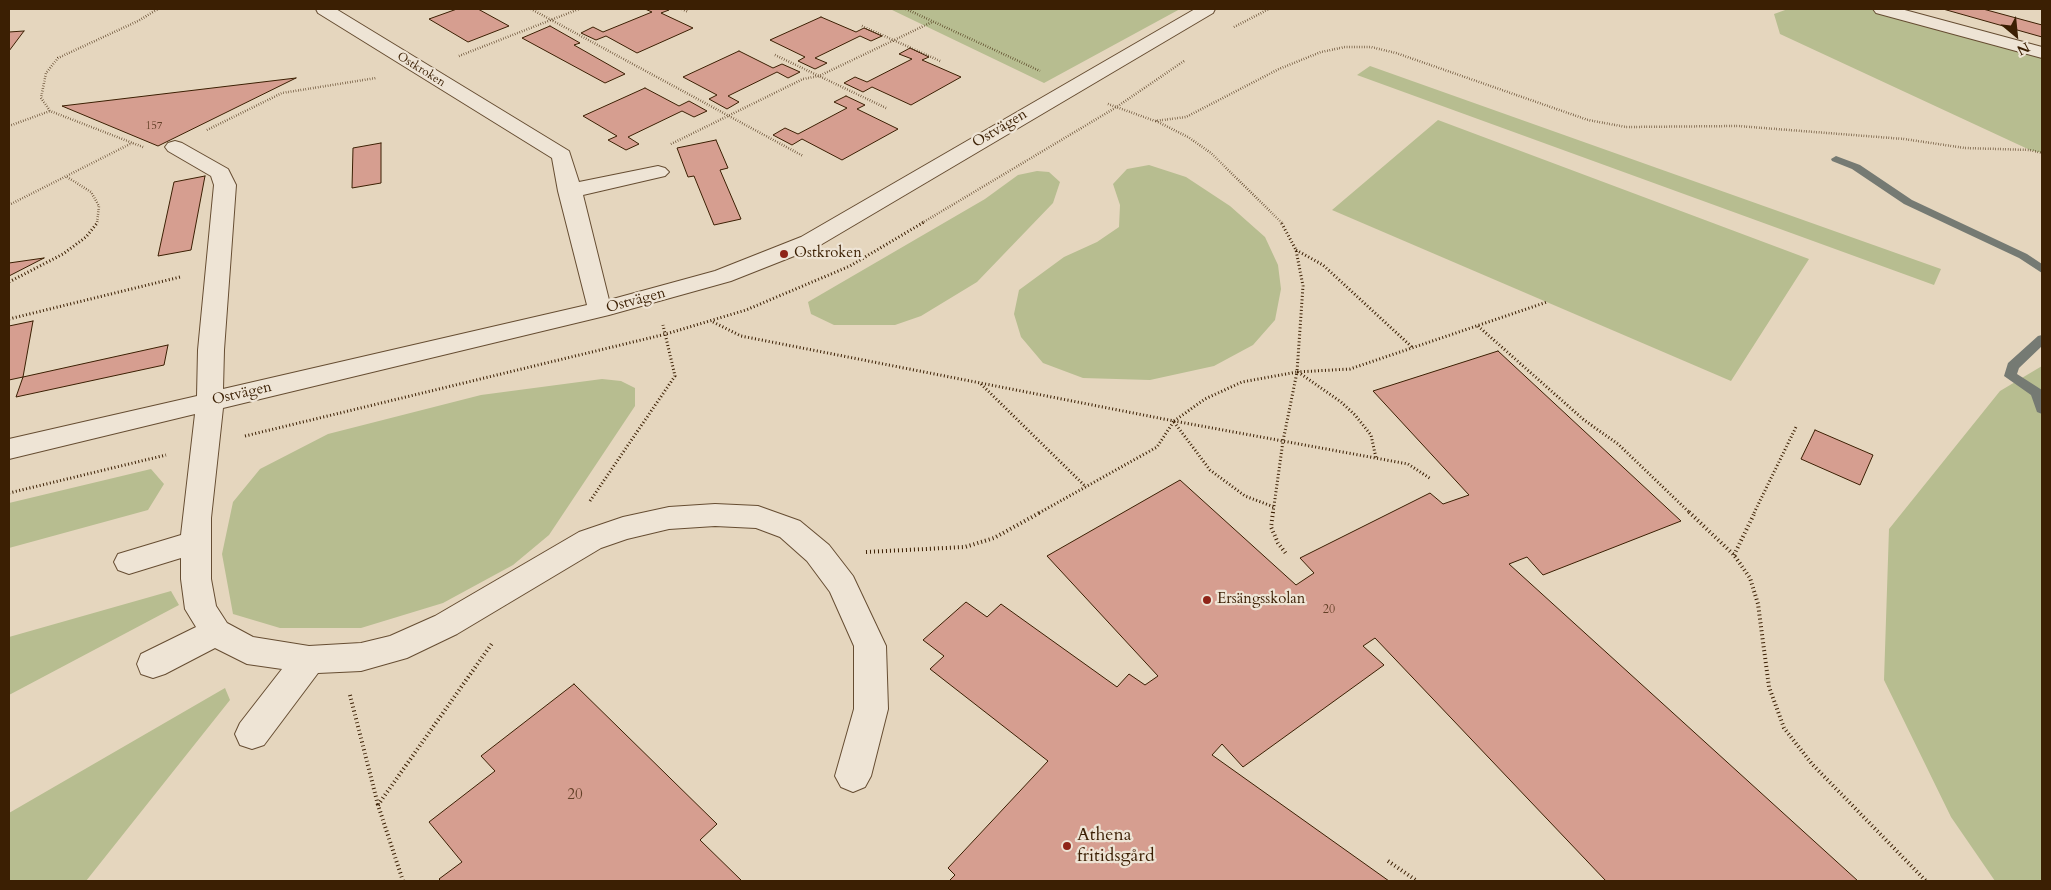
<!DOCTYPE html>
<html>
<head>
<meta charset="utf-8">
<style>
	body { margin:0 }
	#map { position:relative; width:2051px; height:890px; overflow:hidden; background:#e5d6be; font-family:Cardo,serif }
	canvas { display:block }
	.frame { position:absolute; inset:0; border:10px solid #3b1f03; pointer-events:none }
	.north { position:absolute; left:1991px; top:10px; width:50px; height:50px; -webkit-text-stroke:4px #eee4d5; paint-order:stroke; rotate:152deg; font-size:14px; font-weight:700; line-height:20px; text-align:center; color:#3b1f03 }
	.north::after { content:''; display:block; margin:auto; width:18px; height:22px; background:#3b1f03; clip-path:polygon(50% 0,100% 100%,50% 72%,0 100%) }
</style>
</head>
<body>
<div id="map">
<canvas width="2051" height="890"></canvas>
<div class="frame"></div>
<div class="north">N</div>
</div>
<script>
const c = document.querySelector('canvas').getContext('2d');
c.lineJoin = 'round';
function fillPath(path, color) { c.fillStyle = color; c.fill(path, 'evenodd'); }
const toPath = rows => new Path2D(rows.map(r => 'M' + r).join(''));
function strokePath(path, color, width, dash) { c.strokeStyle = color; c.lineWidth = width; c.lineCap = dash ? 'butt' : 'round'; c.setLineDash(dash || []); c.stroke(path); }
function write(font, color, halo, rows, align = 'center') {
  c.font = font + ' Cardo,serif'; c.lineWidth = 4.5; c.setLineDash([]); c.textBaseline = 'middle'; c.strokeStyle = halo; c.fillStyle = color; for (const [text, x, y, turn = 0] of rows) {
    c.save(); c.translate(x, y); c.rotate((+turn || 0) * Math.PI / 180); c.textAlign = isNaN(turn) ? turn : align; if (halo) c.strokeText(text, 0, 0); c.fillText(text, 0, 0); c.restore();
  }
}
fillPath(toPath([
	[890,9,1180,9,1044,83],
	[1788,9,1882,9,2042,53,2042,153,2030,150,1780,34,1774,14],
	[1370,66,1941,269,1934,285,1357,75],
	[1438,120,1809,259,1731,381,1332,210],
	[1149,165,1186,177,1230,206,1265,237,1278,265,1281,289,1275,320,1253,345,1214,366,1150,380,1083,378,1043,363,1021,337,1014,314,1019,290,1064,257,1097,242,1119,227,1120,205,1113,184,1127,169],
	[1037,171,1049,172,1060,182,1053,203,977,282,921,316,895,325,834,325,811,314,808,302,985,199,1018,175],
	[2042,366,2042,881,1995,881,1951,817,1884,680,1889,529,2000,391],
	[602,379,621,381,635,388,635,406,549,535,513,565,443,603,361,628,280,628,233,614,222,554,233,502,260,469,328,434,481,395],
	[151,469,164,484,148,510,9,548,9,503],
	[171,591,179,605,9,695,9,637],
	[225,688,230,700,86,881,9,881,9,813]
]), '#b7bd90');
fillPath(toPath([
	[1836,156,1860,165,1912,200,2027,254,2042,264,2042,273,2019,258,1904,204,1852,169,1832,161,1831,159,1836,156],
	[2042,335,2042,346,2019,368,2017,374,2042,390,2042,414,2037,412,2031,395,2004,376,2008,363,2038,336,2042,335]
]), '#757a73');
const building = toPath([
	[457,9,478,9,509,26,468,42,429,19,457,9],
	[645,9,667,9,669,10,661,13,693,28,637,53,606,36,596,40,581,33,593,27,603,32,652,12,645,9],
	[1943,9,1983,9,2042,25,2042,37,1943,9],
	[821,17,856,32,864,28,882,36,871,41,860,36,815,58,827,63,815,69,798,61,805,57,770,40,821,17],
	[550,26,580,43,574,45,625,74,605,83,522,38,550,26],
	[24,31,9,51,9,32,24,31],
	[910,48,929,57,922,60,961,77,911,105,872,87,863,92,844,83,855,77,867,82,912,59,899,54,910,48],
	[739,51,773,68,782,64,800,72,788,78,777,72,728,96,739,102,727,109,709,99,717,95,683,77,739,51],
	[296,78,158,146,62,106,296,78],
	[645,88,679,106,689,101,707,111,694,117,682,111,628,137,639,144,626,150,608,140,617,136,583,116,645,88],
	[846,96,865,105,857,109,898,129,842,160,802,139,792,145,773,135,785,128,798,134,847,108,834,102,846,96],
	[716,140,728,168,720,170,741,219,714,225,694,176,688,177,677,148,716,140],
	[381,143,381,183,352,188,353,148,381,143],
	[205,176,191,250,158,256,174,182,205,176],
	[44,258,9,276,9,263,44,258],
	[33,321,23,377,9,380,9,326,33,321],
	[168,345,164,365,16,397,23,377,168,345],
	[1498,351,1681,521,1543,575,1527,557,1509,564,1858,881,1606,881,1375,638,1363,646,1384,665,1243,767,1222,744,1212,755,1389,881,949,881,955,875,948,868,1048,761,930,669,944,656,923,640,966,602,987,617,1001,604,1117,687,1129,674,1145,685,1158,676,1047,556,1180,480,1296,585,1314,573,1300,558,1430,493,1443,504,1469,495,1373,391,1498,351],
	[1815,430,1873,455,1860,485,1801,459,1815,430],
	[574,684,717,824,700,840,742,881,441,881,439,879,462,862,429,822,495,771,481,756,574,684]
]);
fillPath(building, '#d69e90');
strokePath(building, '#3b1f03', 1);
const minor = toPath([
	[316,9,336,9,569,151,579,182,658,166,665,168,669,172,665,176,583,195,609,300,715,271,801,237,1195,9,1215,9,1213,13,817,247,731,281,609,315,223,408,211,518,211,579,216,606,227,623,253,637,309,646,361,643,390,636,435,616,579,532,623,517,669,507,715,504,758,506,800,521,829,545,853,576,886,646,888,709,871,776,865,787,853,792,841,787,835,776,854,709,854,646,830,592,807,561,780,537,756,528,715,526,669,529,627,539,601,548,457,634,407,658,361,671,318,673,264,745,252,749,240,745,235,734,240,723,282,669,247,664,215,648,165,674,153,678,141,674,137,664,141,654,196,627,185,609,181,579,181,558,129,574,118,570,114,562,118,554,181,535,195,414,9,459,9,439,197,396,198,350,214,185,211,176,168,151,165,147,168,143,175,141,182,143,228,169,236,185,224,350,223,389,587,305,558,191,552,158,318,13,316,9],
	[1873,9,1901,9,2042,47,2042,58,1876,13,1873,9]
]);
strokePath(minor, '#664d32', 2);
strokePath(toPath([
	[531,9,803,156],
	[682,9,688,12],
	[906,9,1040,71],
	[862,26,940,61],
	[1234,27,1269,9],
	[775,55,886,108],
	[459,56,579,9],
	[1108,104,1155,121,1186,117,1279,69,1321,52,1345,47,1371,47,1396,53,1588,120,1626,127,1738,126,1904,139,1965,148,2030,150,2042,153],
	[1156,121,1188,137,1211,153,1282,223],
	[9,126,50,111],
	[207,130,282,93,376,78],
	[671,144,803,79,819,76,932,22],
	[143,147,50,111,41,98,46,73,58,58,138,21,158,9],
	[67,177,91,192,99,206,97,223],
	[9,205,132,143],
	[922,223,1115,108,1184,61]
]), '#3b1f03', 2.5, [0.5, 2]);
strokePath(toPath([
	[1296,250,1323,265,1413,348],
	[9,282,63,254,86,237,98,222],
	[9,319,180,277],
	[713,322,741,336,1174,421,1205,399,1242,382,1297,372,1303,286,1296,250,1281,222],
	[1478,326,1584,420,1618,444,1690,513],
	[1297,372,1350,369,1547,302],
	[1298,372,1341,402,1355,415,1371,435,1376,458],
	[981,384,1086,487],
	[1174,421,1408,464,1431,479],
	[1174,422,1210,470,1245,496,1274,507],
	[245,436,666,334,746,310,850,266,924,222],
	[9,493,166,455],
	[590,501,675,376,663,325],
	[1039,513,1157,447,1174,421],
	[1273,513,1283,441,1297,372],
	[1754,513,1797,425]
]), '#3b1f03', 3, [1, 2.5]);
strokePath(toPath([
	[1273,512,1271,527,1278,543,1287,555],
	[1689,512,1734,555,1750,578,1758,604,1769,687,1784,728,1812,764,1926,881],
	[866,552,965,547,994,538,1041,512],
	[1734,555,1755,512],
	[350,695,378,805],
	[1388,861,1417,881],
	[403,881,378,805,493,642]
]), '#3b1f03', 4, [1, 3]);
fillPath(minor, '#eee4d5');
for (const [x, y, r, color] of [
	[784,254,5,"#8f2418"],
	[1207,600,5,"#8f2418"],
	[1067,846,5,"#8f2418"]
]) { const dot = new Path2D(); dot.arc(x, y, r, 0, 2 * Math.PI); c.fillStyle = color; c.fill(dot); strokePath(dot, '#eee4d5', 2); }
write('11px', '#623f26', null, [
	["157",154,126]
]);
write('12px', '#3b1f03', '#eee4d5', [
	["Ostkroken",421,70,32]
]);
write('12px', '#623f26', null, [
	["20",1329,610]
]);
write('15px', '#3b1f03', '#eee4d5', [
	["Ostvägen",1000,129,-31],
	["Ostvägen",636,301,-15],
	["Ostvägen",242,394,-13]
]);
write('15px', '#3b1f03', '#eee4d5', [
	["Ostkroken",794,254],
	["Ersängsskolan",1217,600]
], 'left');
write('15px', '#623f26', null, [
	["20",575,796]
]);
write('18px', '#3b1f03', '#eee4d5', [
	["Athena",1077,836],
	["fritidsgård",1077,857]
], 'left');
</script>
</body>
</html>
